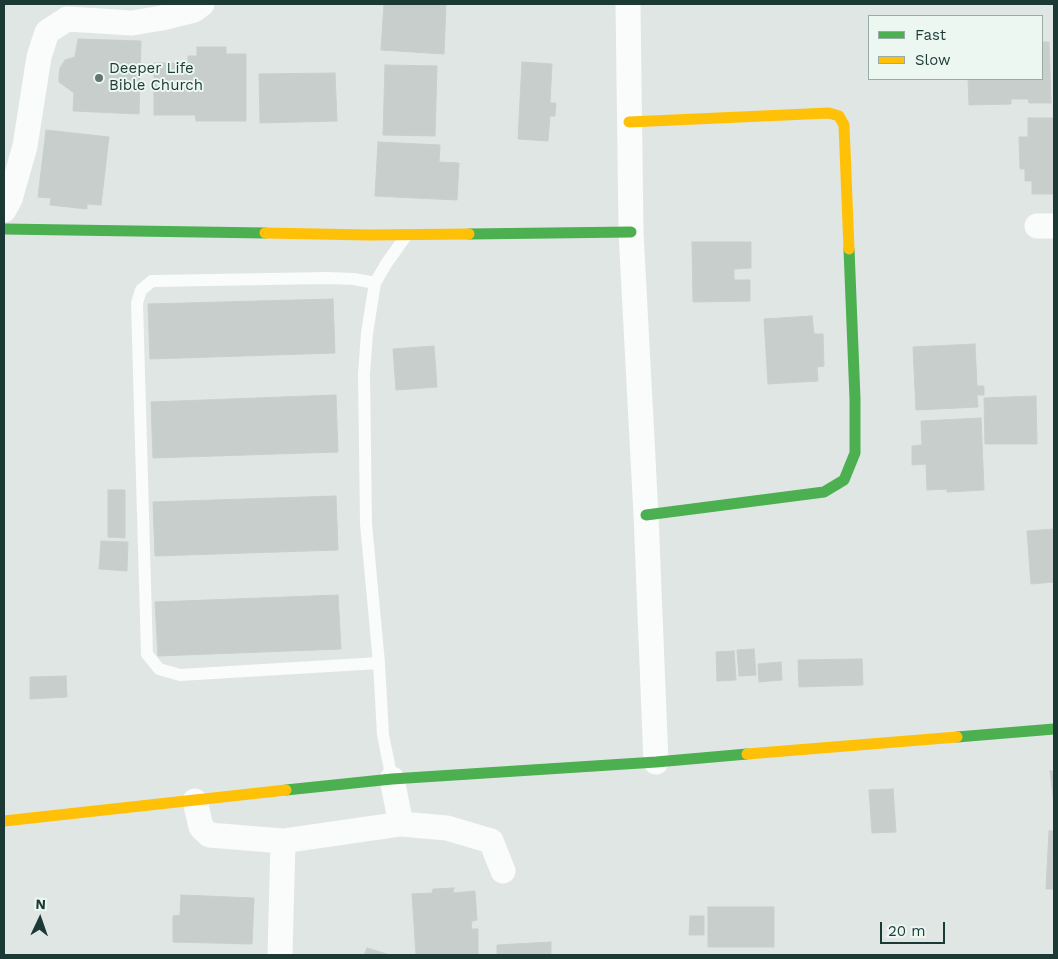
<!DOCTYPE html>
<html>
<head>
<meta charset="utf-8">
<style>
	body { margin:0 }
	#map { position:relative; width:1058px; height:959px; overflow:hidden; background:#e0e6e4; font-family:"Work Sans",sans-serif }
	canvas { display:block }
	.frame { position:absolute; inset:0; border:5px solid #1c3a35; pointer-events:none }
	.legend { position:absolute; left:868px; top:15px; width:175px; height:65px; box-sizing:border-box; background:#ecf7f2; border:1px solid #99aba6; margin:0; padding:6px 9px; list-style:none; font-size:15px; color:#1c3a35 }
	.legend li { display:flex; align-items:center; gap:10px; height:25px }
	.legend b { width:25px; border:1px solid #99aba6 }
	.north { position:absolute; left:15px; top:894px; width:50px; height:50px; -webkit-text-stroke:4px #ecf7f2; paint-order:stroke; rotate:3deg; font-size:14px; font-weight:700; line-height:20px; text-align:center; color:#1c3a35 }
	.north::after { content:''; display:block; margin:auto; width:18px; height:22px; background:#1c3a35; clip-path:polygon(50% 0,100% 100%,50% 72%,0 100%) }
	.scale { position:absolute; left:880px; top:922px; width:65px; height:22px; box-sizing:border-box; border:2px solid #1c3a35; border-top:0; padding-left:6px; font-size:15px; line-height:18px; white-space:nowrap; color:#1c3a35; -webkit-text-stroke:4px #ecf7f2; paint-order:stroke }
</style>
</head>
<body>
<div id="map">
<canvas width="1058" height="959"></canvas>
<div class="frame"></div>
<ul class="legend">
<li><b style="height:6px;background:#4caf50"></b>Fast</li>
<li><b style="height:6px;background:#ffc107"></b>Slow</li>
</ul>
<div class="north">N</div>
<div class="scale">20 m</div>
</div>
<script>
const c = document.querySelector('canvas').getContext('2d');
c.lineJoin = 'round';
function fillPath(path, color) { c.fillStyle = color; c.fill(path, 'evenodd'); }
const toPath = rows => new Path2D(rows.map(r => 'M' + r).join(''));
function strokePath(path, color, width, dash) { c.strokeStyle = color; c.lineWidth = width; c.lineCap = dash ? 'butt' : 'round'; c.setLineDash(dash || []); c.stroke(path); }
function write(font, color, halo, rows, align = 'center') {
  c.font = font + ' "Work Sans",sans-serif'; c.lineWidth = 4; c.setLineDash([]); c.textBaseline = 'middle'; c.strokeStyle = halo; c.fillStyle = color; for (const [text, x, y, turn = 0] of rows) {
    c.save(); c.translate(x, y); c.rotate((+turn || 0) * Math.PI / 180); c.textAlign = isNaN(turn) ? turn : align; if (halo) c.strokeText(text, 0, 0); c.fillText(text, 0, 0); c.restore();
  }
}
const building = toPath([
	[384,4,446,4,444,54,381,50,384,4],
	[78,39,141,41,139,114,73,111,74,93,59,82,59,75,60,68,65,60,75,57,78,39],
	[1042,42,1049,42,1051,103,1029,103,1028,99,1011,99,1011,104,969,105,968,79,1042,79,1042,42],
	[197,47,226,47,226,54,246,54,246,121,196,121,195,115,154,115,154,63,188,63,188,56,197,56,197,47],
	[522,62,552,64,550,103,556,103,555,116,550,116,548,141,518,139,522,62],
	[385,65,437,66,435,136,383,135,385,65],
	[335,73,337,121,260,123,259,74,335,73],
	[1028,118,1054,118,1054,194,1032,194,1032,181,1025,181,1025,169,1020,169,1019,137,1028,137,1028,118],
	[46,130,109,137,101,205,87,204,87,209,50,205,51,198,38,197,46,130],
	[378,142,440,145,439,162,459,163,457,200,375,196,378,142],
	[692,242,751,242,751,268,734,269,734,280,750,280,750,301,693,302,692,242],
	[333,299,335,353,150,359,148,304,333,299],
	[812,316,814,334,823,334,824,366,817,367,818,381,768,384,764,319,812,316],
	[975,344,977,386,984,386,984,395,977,395,978,407,916,410,913,347,975,344],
	[434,346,437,387,396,390,393,349,434,346],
	[336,395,338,452,153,458,151,402,336,395],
	[1036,396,1037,444,985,444,984,398,1036,396],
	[981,418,984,490,947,492,947,489,927,490,926,464,912,465,912,446,922,445,921,421,981,418],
	[108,490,125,490,125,538,108,537,108,490],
	[336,496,338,550,155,556,153,502,336,496],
	[1054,529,1054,582,1031,584,1027,531,1054,529],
	[101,541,128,542,127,571,99,569,101,541],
	[338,595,341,649,158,656,155,602,338,595],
	[754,649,756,675,739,676,737,650,754,649],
	[734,651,736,680,717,681,716,652,734,651],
	[862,659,863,685,799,687,798,660,862,659],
	[781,662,782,680,759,682,758,664,781,662],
	[66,676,67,697,30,699,30,677,66,676],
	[1050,771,1054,771,1054,805,1050,771],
	[893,789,896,832,872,833,869,790,893,789],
	[1049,831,1054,831,1054,889,1046,889,1049,831],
	[454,888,453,893,475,891,477,920,472,921,471,929,478,929,478,955,416,955,412,894,432,893,433,889,454,888],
	[181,895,254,898,252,944,173,942,173,916,180,915,181,895],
	[708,907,774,907,774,947,708,947,708,907],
	[690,916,704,916,704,935,689,935,690,916],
	[551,942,551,955,497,955,497,945,551,942],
	[367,948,390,955,364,955,367,948]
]);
fillPath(building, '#c7cecb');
strokePath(building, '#c8cfcd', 1);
strokePath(toPath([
	[375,283,354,279,327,278,152,281,141,290,137,303,147,654,159,669,180,675,379,663],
	[392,779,383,735,379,663,366,524,364,374,367,333,375,283,386,264,406,236]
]), '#fafbfb', 12);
strokePath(toPath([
	[628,4,631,232,646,515,656,762],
	[4,210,10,199,25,146,39,57,47,32,67,19,132,23,162,18,194,10,202,4],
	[1037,226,1054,226],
	[392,779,401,824],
	[195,801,201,827,209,835,283,841,401,824,447,828,491,841,503,871],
	[280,955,283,841]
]), '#fafbfb', 25);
strokePath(toPath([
	[4,229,265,233],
	[469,234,631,232],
	[646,515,824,492,844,480,855,453,855,399,849,249],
	[957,737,1054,729],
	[286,790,392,779,656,762,747,754]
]), '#4caf50', 11);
strokePath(toPath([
	[629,122,829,113,839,116,844,125,849,249],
	[265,233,369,235,469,234],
	[747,754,957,737],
	[4,821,286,790]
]), '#ffc107', 11);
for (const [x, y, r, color] of [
	[99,78,5,"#617672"]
]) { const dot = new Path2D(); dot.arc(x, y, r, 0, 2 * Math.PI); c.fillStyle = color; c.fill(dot); strokePath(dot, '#ecf7f2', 2); }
write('15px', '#1c3a35', '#ecf7f2', [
	["Deeper Life",109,69],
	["Bible Church",109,86]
], 'left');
</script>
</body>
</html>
